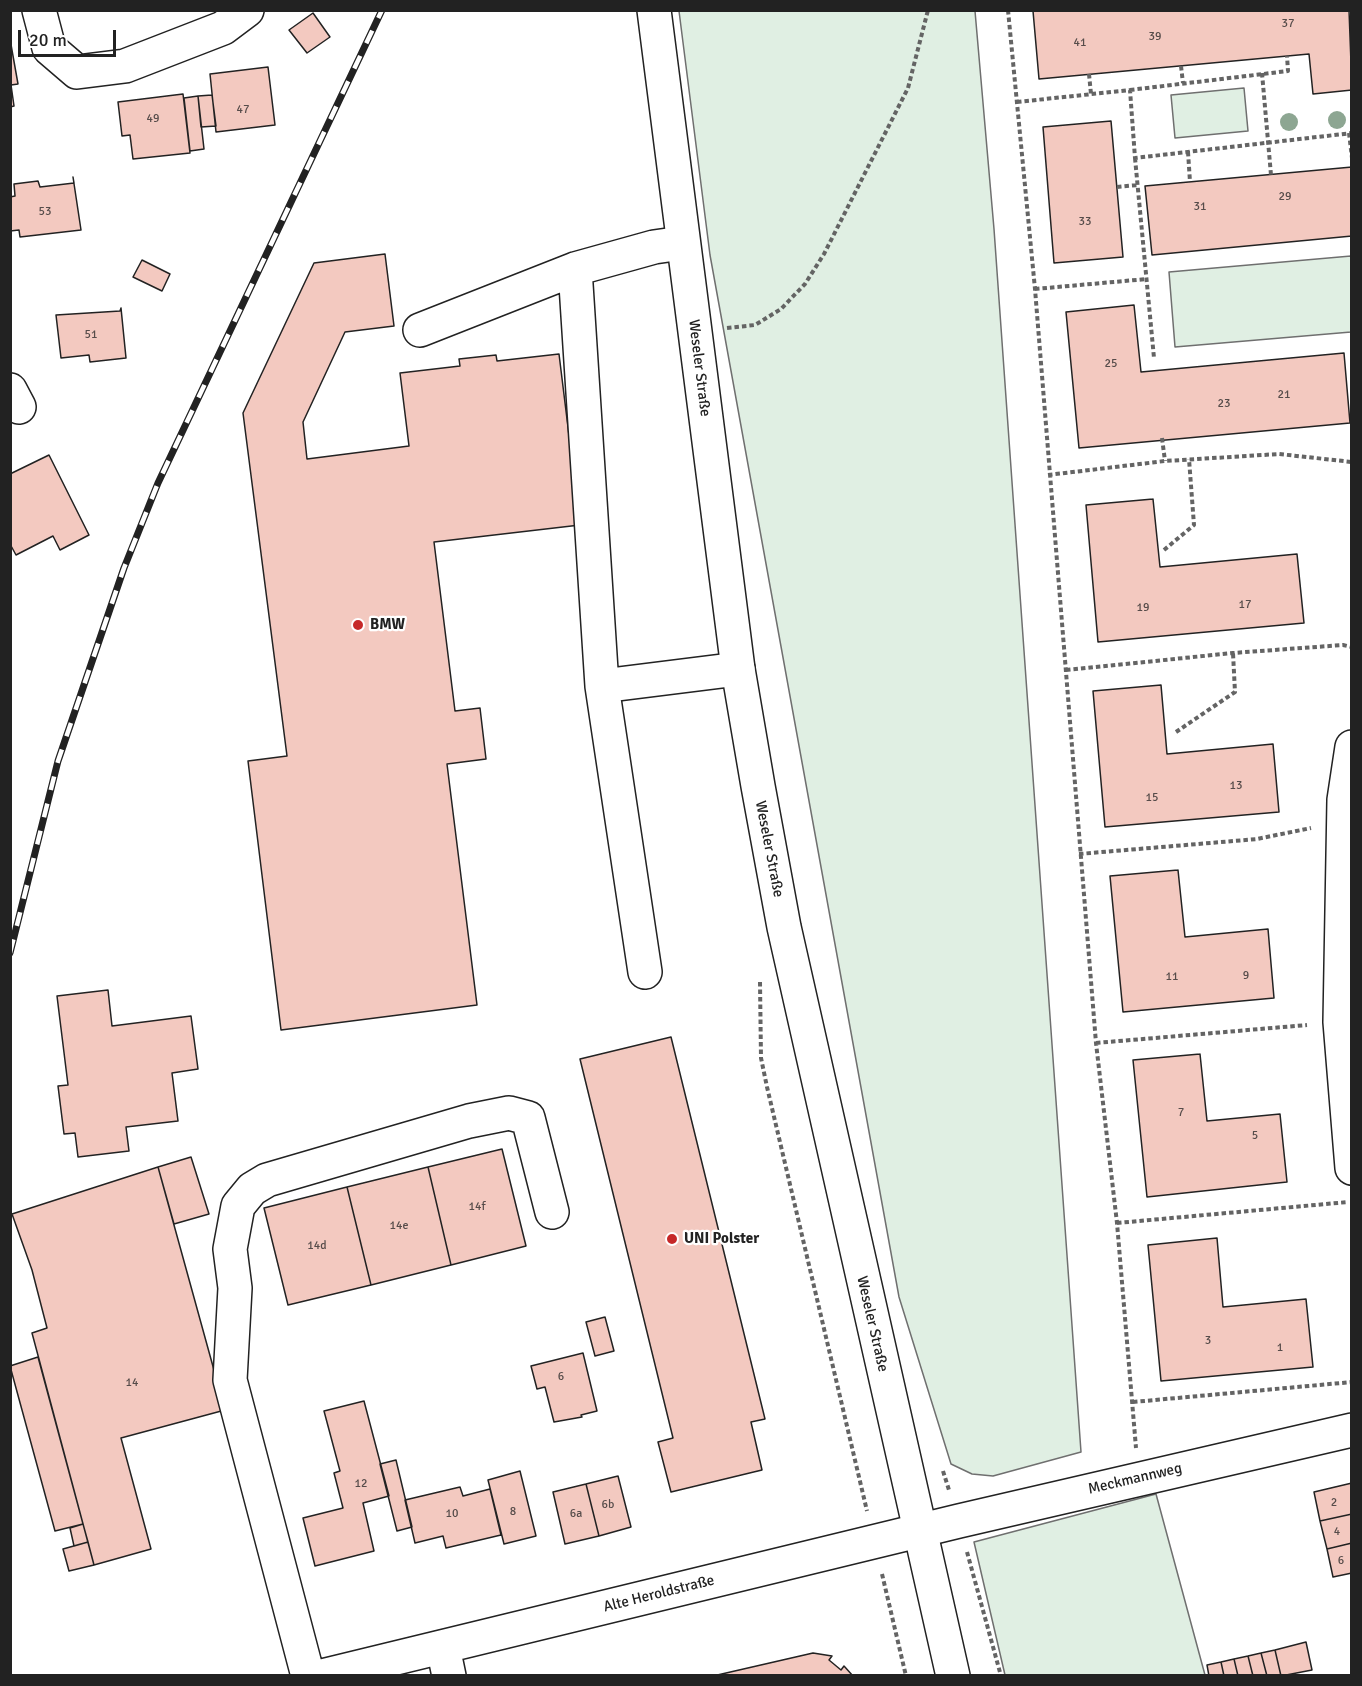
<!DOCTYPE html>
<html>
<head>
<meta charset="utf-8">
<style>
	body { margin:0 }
	#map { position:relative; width:1362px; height:1686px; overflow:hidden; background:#fff; font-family:Signika,sans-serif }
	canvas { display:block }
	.frame { position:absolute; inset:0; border:12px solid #222; pointer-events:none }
	.scale { position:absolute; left:18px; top:30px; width:98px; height:27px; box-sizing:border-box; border:3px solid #222; border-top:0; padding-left:8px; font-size:18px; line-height:21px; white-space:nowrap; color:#222; -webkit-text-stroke:4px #fff; paint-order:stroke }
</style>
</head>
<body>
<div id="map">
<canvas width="1362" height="1686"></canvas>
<div class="frame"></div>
<div class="scale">20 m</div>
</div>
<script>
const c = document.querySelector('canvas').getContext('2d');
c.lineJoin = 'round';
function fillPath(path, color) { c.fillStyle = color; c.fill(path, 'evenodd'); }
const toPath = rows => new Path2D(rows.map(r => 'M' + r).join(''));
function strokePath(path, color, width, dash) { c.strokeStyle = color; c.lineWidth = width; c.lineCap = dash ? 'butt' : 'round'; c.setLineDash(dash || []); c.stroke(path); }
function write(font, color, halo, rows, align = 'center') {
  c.font = font + ' Signika,sans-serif'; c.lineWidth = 4.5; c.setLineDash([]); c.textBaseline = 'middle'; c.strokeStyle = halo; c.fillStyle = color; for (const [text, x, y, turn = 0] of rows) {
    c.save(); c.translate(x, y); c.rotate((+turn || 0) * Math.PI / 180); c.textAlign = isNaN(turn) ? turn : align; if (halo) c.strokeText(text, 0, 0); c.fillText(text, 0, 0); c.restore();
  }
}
const green = toPath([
	[679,11,975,11,994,229,1081,1452,993,1476,972,1474,951,1464,899,1297,710,255,679,11],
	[1244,88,1248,131,1175,138,1171,95,1244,88],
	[1351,256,1351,332,1175,347,1169,272,1351,256],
	[1156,1494,1205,1675,1005,1675,974,1542,1156,1494]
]);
fillPath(green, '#e0efe3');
strokePath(green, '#6f6f6f', 1.5);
const building = toPath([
	[1349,10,1352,90,1313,94,1309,54,1039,79,1033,11,1349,10],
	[313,13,330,37,307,53,289,30,313,13],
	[10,39,18,84,11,85,14,106,10,107,10,39],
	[268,67,275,125,216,132,210,74,268,67],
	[183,94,190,153,133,159,130,135,122,136,118,102,183,94],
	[212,95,216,126,201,127,198,96,212,95],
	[198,96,204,149,190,151,184,98,198,96],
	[1111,121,1123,257,1054,263,1043,127,1111,121],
	[1352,167,1352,236,1152,255,1145,186,1352,167],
	[73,177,81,230,20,237,19,230,10,231,10,197,15,196,14,184,38,181,40,187,74,183,73,177],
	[385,254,394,326,345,332,303,422,307,459,409,446,400,373,460,366,459,359,496,355,497,361,559,354,580,525,434,542,455,711,480,708,486,759,447,764,477,1005,281,1030,248,761,287,756,243,413,314,263,385,254],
	[142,260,170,274,162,291,133,277,142,260],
	[1134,305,1141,372,1344,353,1350,423,1079,448,1066,312,1134,305],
	[121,308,126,358,90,362,89,355,61,358,56,315,120,311,121,308],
	[49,455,89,535,60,550,53,536,16,555,10,544,10,474,49,455],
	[1153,499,1160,567,1297,554,1304,623,1098,642,1086,505,1153,499],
	[1161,685,1167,754,1273,744,1279,812,1105,827,1093,691,1161,685],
	[1178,870,1185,937,1268,929,1274,998,1123,1012,1110,876,1178,870],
	[108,990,112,1026,191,1016,198,1069,172,1073,178,1121,126,1127,129,1151,78,1157,75,1133,64,1134,58,1086,68,1085,57,996,108,990],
	[671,1037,765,1419,751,1422,762,1470,671,1492,658,1442,673,1438,580,1059,671,1037],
	[1200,1054,1207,1121,1280,1114,1287,1182,1147,1197,1133,1060,1200,1054],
	[502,1149,526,1246,451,1265,428,1167,502,1149],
	[191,1157,209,1214,174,1224,158,1167,191,1157],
	[158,1167,225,1410,121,1438,151,1549,94,1565,32,1333,47,1328,32,1270,12,1214,158,1167],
	[428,1167,451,1265,371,1285,347,1187,428,1167],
	[347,1187,371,1285,288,1305,264,1208,347,1187],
	[1217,1238,1223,1307,1306,1299,1313,1367,1161,1381,1148,1245,1217,1238],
	[605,1317,614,1351,595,1356,586,1322,605,1317],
	[583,1353,597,1411,581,1415,582,1417,554,1422,545,1387,537,1389,531,1366,583,1353],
	[38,1357,83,1524,55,1531,10,1366,38,1357],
	[364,1401,389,1496,363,1503,374,1551,315,1566,303,1518,343,1508,334,1473,340,1471,324,1411,364,1401],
	[396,1460,412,1527,397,1531,380,1464,396,1460],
	[520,1471,536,1536,504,1544,488,1480,520,1471],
	[618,1476,631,1527,599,1536,586,1484,618,1476],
	[1352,1483,1352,1514,1320,1521,1314,1492,1352,1483],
	[586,1484,599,1536,565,1544,553,1492,586,1484],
	[460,1487,463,1496,490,1489,501,1535,446,1548,443,1536,415,1543,405,1500,460,1487],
	[1352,1514,1352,1543,1327,1549,1320,1521,1352,1514],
	[83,1524,88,1542,74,1546,70,1528,83,1524],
	[88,1542,94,1565,69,1571,63,1549,88,1542],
	[1352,1543,1352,1573,1333,1577,1327,1549,1352,1543],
	[1306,1642,1312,1670,1281,1676,1275,1650,1306,1642],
	[1275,1650,1281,1676,1267,1676,1261,1653,1275,1650],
	[813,1653,832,1656,829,1660,841,1670,844,1666,853,1676,713,1676,813,1653],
	[1261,1653,1267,1676,1253,1676,1248,1656,1261,1653],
	[1248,1656,1253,1676,1238,1676,1234,1659,1248,1656],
	[1234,1659,1238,1676,1224,1676,1221,1662,1234,1659],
	[1221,1662,1224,1676,1209,1676,1207,1665,1221,1662]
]);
fillPath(building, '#f3c9c0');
strokePath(building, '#222', 1.5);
const minor = toPath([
	[39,10,49,48,77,72,125,66,223,28,247,10],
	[575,269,602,686,645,972],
	[420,330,575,269,654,247,682,243],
	[10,390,19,407],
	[602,686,738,669],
	[1352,747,1344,800,1340,1022,1352,1168],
	[443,1647,449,1676],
	[308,1676,230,1380,235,1288,230,1249,238,1206,252,1189,267,1180,469,1121,509,1113,528,1118,552,1212],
	[322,1676,959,1521,1352,1430]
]);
const major = toPath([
	[654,10,738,669,758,786,784,927,953,1676]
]);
strokePath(minor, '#222', 36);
strokePath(major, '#222', 36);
strokePath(toPath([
	[1008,10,1035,289,1096,1043,1117,1223,1136,1448],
	[1181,66,1183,83],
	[1262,73,1271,175],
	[1089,74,1091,94],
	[1130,90,1288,71,1287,56],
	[1017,102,1130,90,1135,158,1352,133],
	[1349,133,1352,158],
	[1188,152,1190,182],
	[1135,158,1154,358],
	[1117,187,1138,185],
	[1035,289,1147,279],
	[727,328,755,325,781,309,805,284,824,254,908,88,928,10],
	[1162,438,1165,461],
	[1048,475,1165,461,1279,454,1352,462],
	[1164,550,1194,525,1189,459],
	[1066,670,1233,653,1343,645,1352,647],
	[1176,732,1235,692,1233,653],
	[1079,854,1257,839,1311,828],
	[760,982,761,1058,767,1087,867,1511],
	[1096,1043,1307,1025],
	[1117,1223,1348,1202],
	[1133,1402,1352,1382],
	[943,1471,949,1490],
	[967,1552,1001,1676],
	[882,1574,906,1676]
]), '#646464', 4, [4.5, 3]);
strokePath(minor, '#fff', 33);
strokePath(major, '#fff', 33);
const rail = toPath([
	[10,953,58,761,124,568,158,483,382,10]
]);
strokePath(rail, '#222', 7);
strokePath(rail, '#fff', 4.5, [14]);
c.fillStyle = '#8da692';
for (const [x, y] of [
	[1337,120],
	[1289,122]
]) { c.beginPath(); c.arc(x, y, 9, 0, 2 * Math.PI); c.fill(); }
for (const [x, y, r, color] of [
	[358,625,6,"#c62828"],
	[672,1239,6,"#c62828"]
]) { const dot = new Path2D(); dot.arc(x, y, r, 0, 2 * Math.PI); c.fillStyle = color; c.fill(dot); strokePath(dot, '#fff', 2); }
write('12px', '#564c4a', null, [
	["37",1288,24],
	["39",1155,37],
	["41",1080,43],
	["47",243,110],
	["49",153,119],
	["29",1285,197],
	["31",1200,207],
	["53",45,212],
	["33",1085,222],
	["51",91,335],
	["25",1111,364],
	["21",1284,395],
	["23",1224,404],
	["17",1245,605],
	["19",1143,608],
	["13",1236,786],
	["15",1152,798],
	["9",1246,976],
	["11",1172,977],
	["7",1181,1113],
	["5",1255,1136],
	["14f",477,1207],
	["14e",399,1226],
	["14d",317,1246],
	["3",1208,1341],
	["1",1280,1348],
	["6",561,1377],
	["14",132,1383],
	["12",361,1484],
	["2",1334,1503],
	["6b",608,1505],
	["8",513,1512],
	["10",452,1514],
	["6a",576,1514],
	["4",1337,1532],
	["6",1341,1561]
]);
write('15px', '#222', '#fff', [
	["Weseler Straße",699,368,83],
	["Weseler Straße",769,849,79],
	["Weseler Straße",872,1324,77],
	["Meckmannweg",1135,1479,-13],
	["Alte Heroldstraße",659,1594,-14]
]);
write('bold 15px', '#222', '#fff', [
	["BMW",370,625],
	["UNI Polster",684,1239]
], 'left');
</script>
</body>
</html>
